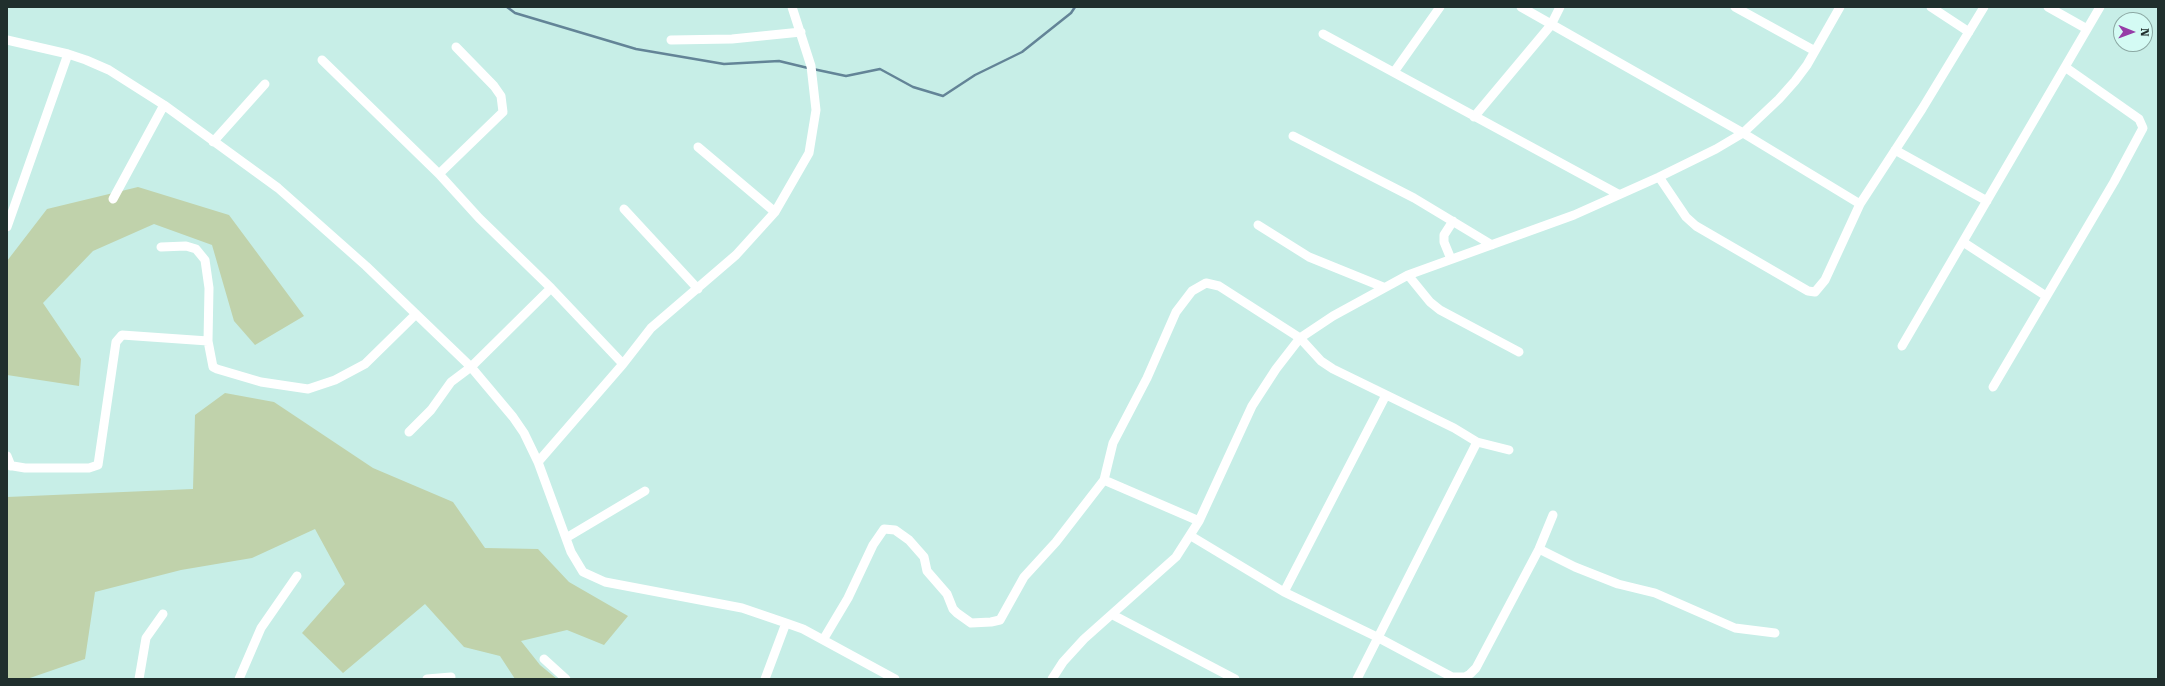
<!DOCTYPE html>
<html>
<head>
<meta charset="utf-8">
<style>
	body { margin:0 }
	#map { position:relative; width:2165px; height:686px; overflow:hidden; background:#c7eee7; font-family:"Roboto Serif",serif }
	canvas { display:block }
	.frame { position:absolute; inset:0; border:8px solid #202f2d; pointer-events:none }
	.north { position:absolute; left:2113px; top:12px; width:40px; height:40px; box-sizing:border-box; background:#d4fbf4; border:1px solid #8ca9a4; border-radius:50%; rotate:91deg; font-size:11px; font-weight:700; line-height:16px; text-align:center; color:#202f2d }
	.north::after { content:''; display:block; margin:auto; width:14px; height:18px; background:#963ca7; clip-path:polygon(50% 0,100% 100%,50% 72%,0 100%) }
</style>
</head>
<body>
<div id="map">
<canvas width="2165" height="686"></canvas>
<div class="frame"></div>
<div class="north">N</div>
</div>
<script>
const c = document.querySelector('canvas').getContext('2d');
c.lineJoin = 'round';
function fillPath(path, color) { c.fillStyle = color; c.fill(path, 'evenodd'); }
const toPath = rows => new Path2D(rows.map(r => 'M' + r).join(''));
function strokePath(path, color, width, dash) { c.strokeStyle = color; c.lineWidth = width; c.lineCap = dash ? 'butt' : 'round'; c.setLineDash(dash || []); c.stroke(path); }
fillPath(toPath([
	[138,187,229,215,304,316,255,345,234,321,212,245,154,224,93,251,43,303,81,359,79,386,7,375,7,261,47,209],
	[225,393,274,402,373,468,453,502,485,548,538,549,569,582,628,616,604,645,567,630,521,641,540,665,557,679,515,679,500,656,464,647,425,604,343,673,302,633,345,584,315,529,252,558,181,570,95,592,85,659,27,679,7,679,7,497,193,489,195,415]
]), '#c0d2ab');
strokePath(toPath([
	[507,7,515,13,636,49,724,64,779,61,808,68],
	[813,69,846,76,880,69,913,87,943,96,975,75,1022,52,1071,13,1075,7]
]), '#638497', 2.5);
strokePath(toPath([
	[1521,7,1743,133,1860,204],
	[1735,7,1815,51],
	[1931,7,1969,32],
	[2048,7,2087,29],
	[1323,34,1618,194],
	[7,40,68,54,86,60,109,70,164,105,278,188,366,266,471,367,513,417,524,433,538,462,571,552,583,572,605,582,742,608,786,623,803,629,895,679],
	[671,40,732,39,801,32],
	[322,60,439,174,479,218,551,288,623,364],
	[1394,72,1440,7],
	[1474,117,1551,25,1560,7],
	[1293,136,1414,198,1492,245],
	[213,142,265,84],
	[698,147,775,212],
	[1895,150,1987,201],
	[439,174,503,112,501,96,494,86,456,47],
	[1659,177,1686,217,1696,226,1808,291,1815,292,1825,280,1860,204,1922,109,1984,7],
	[113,199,164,105],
	[624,209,698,289],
	[1258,225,1309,257,1383,287],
	[7,227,68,54],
	[1963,242,2046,296],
	[161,247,186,246,196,249,205,260,209,288,208,341],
	[1451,259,1444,242,1444,235,1453,221],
	[1408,275,1430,302,1440,310,1519,352],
	[1902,346,2100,7],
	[1993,387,2114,182,2143,128,2139,119,2065,67],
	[409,432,431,410,451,382,471,367,551,288],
	[7,456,11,466],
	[538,462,623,364,651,328,736,255,775,212,809,153,816,110,811,66,792,7],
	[7,465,25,468,89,468,98,465,116,342,122,335,208,341,213,367,217,369,261,382,308,389,335,380,365,364,416,314],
	[1104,480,1199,521],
	[1191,536,1284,592,1386,395],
	[566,538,645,491],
	[1539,549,1575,567,1618,584,1655,593,1735,628,1775,633],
	[1284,592,1377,637,1452,677,1465,677,1470,674,1476,668,1539,549,1553,515],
	[1113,615,1235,679],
	[823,640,848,598,873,545,884,529,895,530,909,540,924,557,927,571,947,594,953,609,957,613,971,623,991,622,1000,620,1024,577,1056,542,1104,480,1113,443,1147,378,1176,312,1192,291,1206,283,1219,286,1300,338,1321,361,1333,369,1454,428,1477,442,1509,450],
	[544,659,566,679],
	[139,679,146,638,163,614],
	[239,679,261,628,297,576],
	[427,679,451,677],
	[765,679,786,623],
	[1052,679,1063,662,1084,639,1176,557,1199,521,1252,406,1276,369,1300,338,1333,316,1408,275,1574,215,1659,177,1716,149,1743,133,1779,99,1795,81,1807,65,1840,7],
	[1357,679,1477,442]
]), '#fff', 9);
</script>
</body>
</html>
